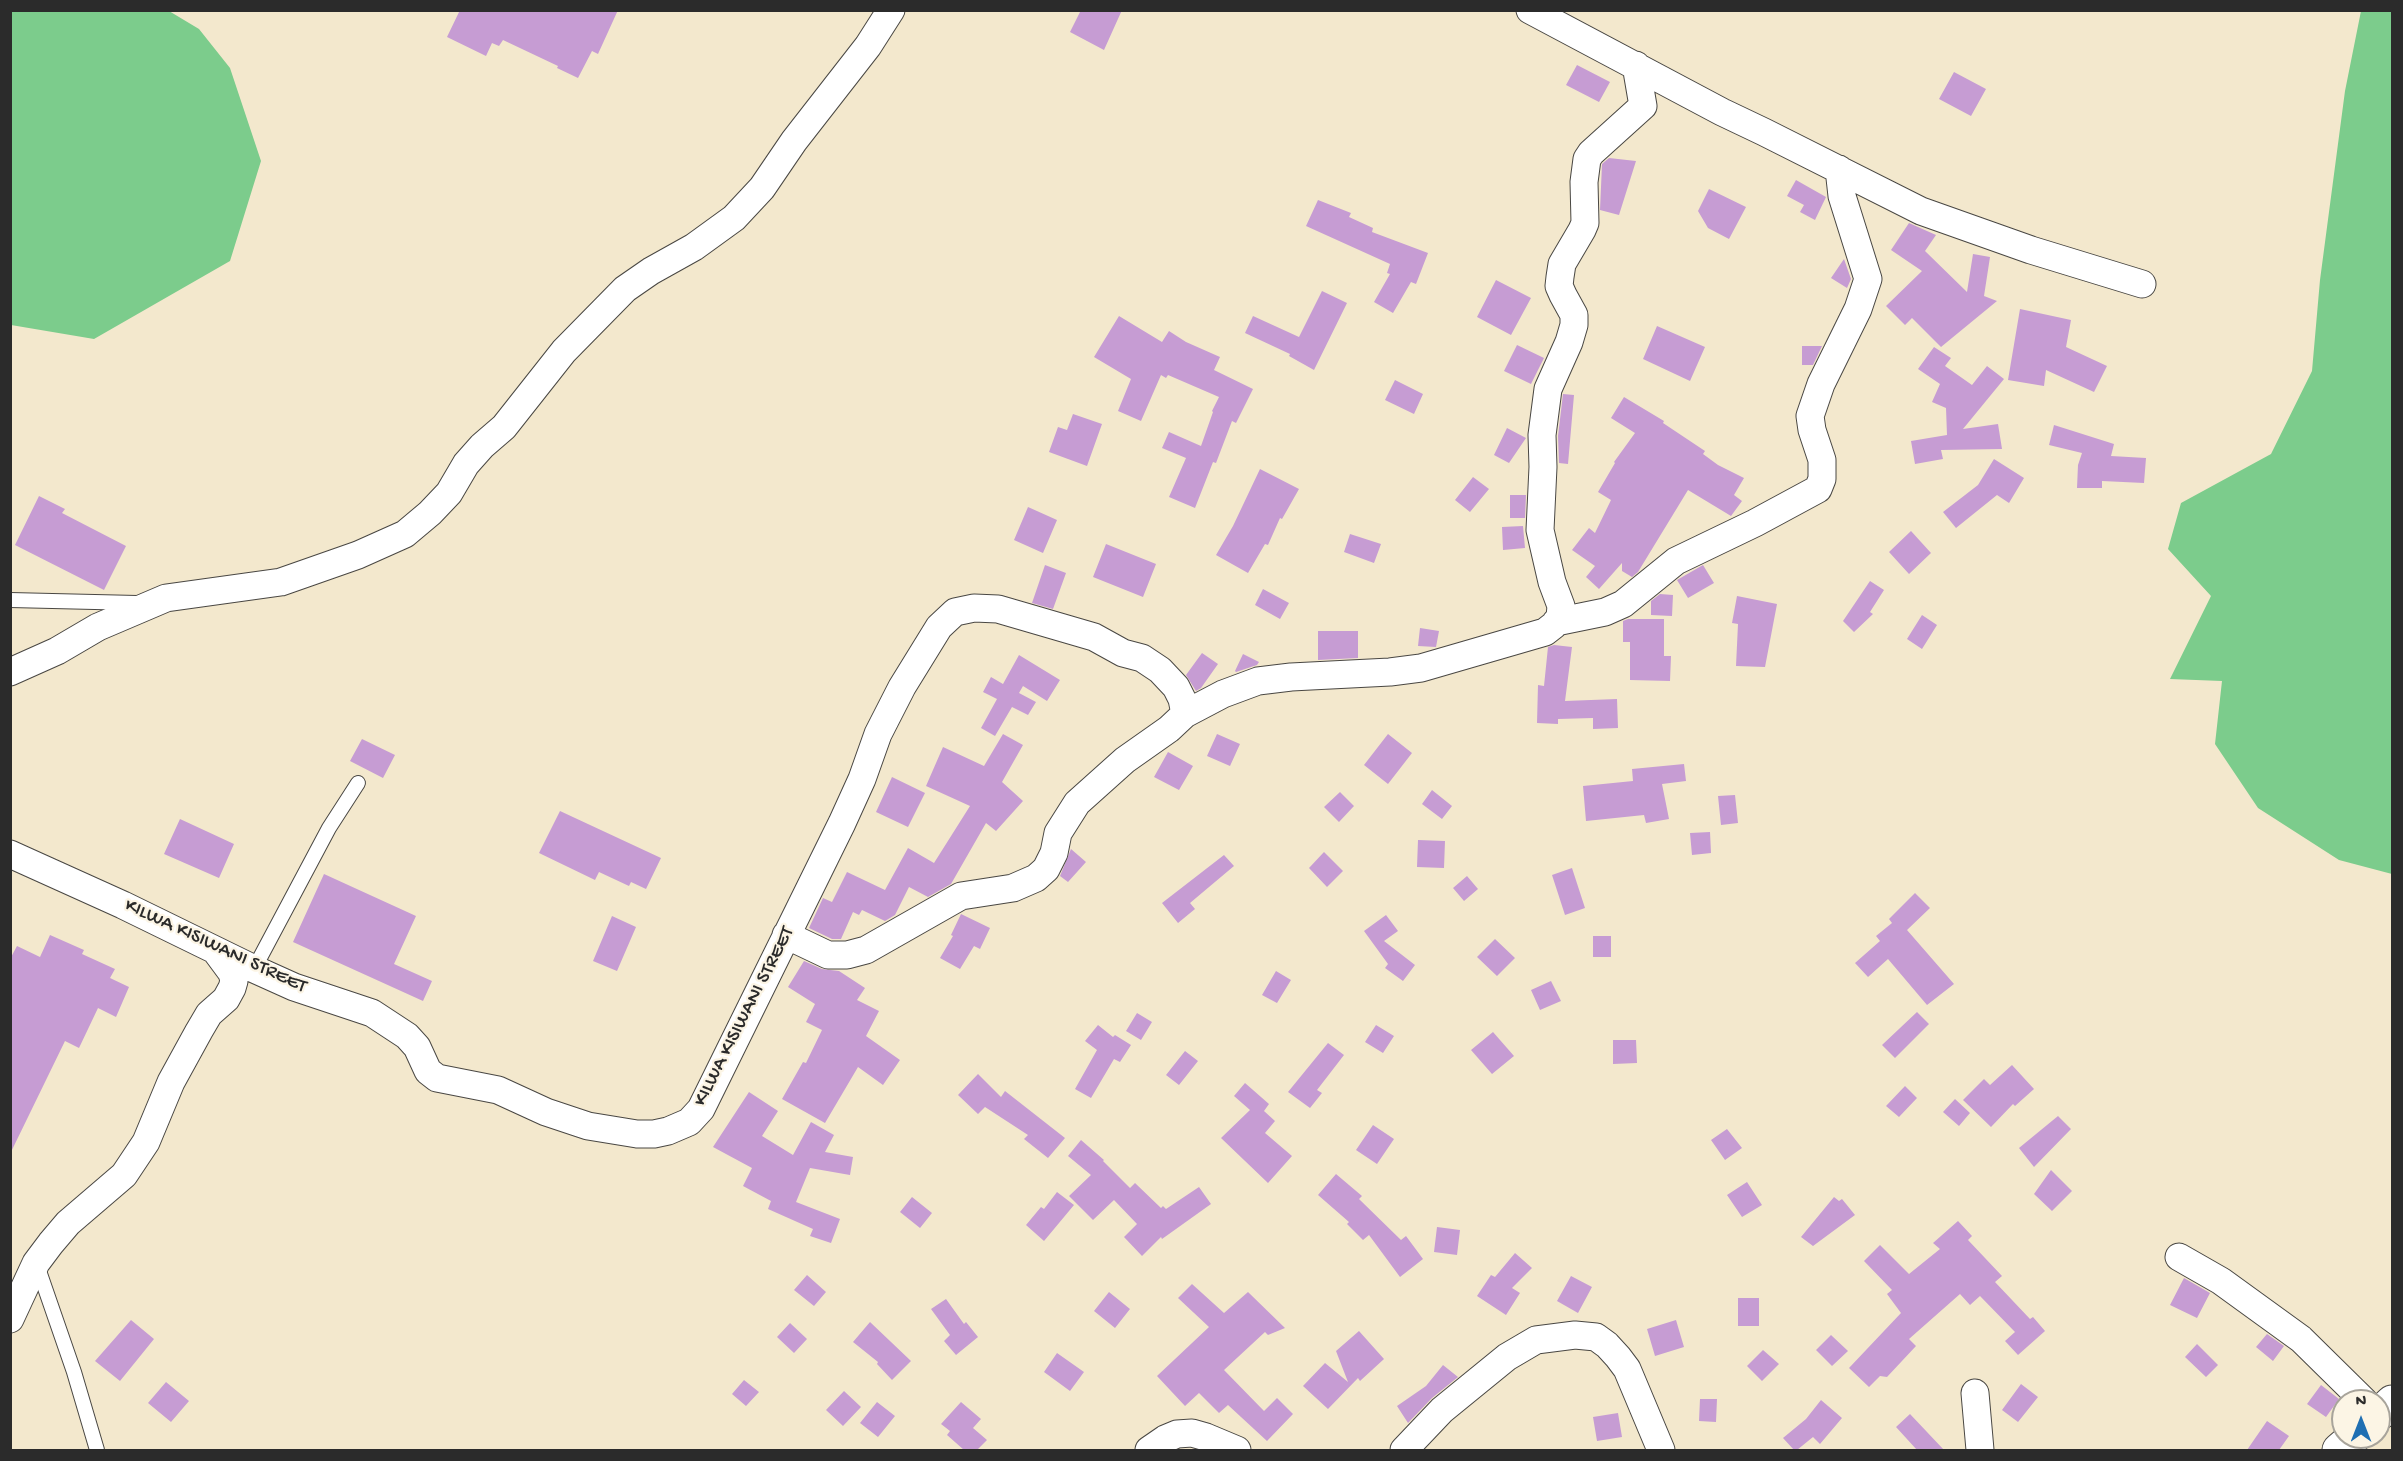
<!DOCTYPE html>
<html>
<head>
<meta charset="utf-8">
<style>
	body { margin:0 }
	#map { position:relative; width:2403px; height:1461px; overflow:hidden; background:#f3e8cd; font-family:"Gochi Hand",sans-serif }
	canvas { display:block }
	.frame { position:absolute; inset:0; border:12px solid #2b2b2b; pointer-events:none }
	.north { position:absolute; left:2331px; top:1389px; width:60px; height:60px; box-sizing:border-box; background:#fcf5e5; border:2px solid #a8a49b; border-radius:50%; rotate:0deg; font-size:16px; font-weight:700; line-height:24px; text-align:center; color:#2b2b2b }
	.north::after { content:''; display:block; margin:auto; width:21px; height:27px; background:#1f6fb2; clip-path:polygon(50% 0,100% 100%,50% 72%,0 100%) }
</style>
</head>
<body>
<div id="map">
<canvas width="2403" height="1461"></canvas>
<div class="frame"></div>
<div class="north">N</div>
</div>
<script>
const c = document.querySelector('canvas').getContext('2d');
c.lineJoin = 'round';
function fillPath(path, color) { c.fillStyle = color; c.fill(path, 'evenodd'); }
const toPath = rows => new Path2D(rows.map(r => 'M' + r).join(''));
function strokePath(path, color, width, dash) { c.strokeStyle = color; c.lineWidth = width; c.lineCap = dash ? 'butt' : 'round'; c.setLineDash(dash || []); c.stroke(path); }
function write(font, color, halo, rows, align = 'center') {
  c.font = font + ' "Gochi Hand",sans-serif'; c.lineWidth = 4.5; c.setLineDash([]); c.textBaseline = 'middle'; c.strokeStyle = halo; c.fillStyle = color; for (const [text, x, y, turn = 0] of rows) {
    c.save(); c.translate(x, y); c.rotate((+turn || 0) * Math.PI / 180); c.textAlign = isNaN(turn) ? turn : align; if (halo) c.strokeText(text, 0, 0); c.fillText(text, 0, 0); c.restore();
  }
}
fillPath(toPath([
	[10,11,169,11,199,29,230,68,261,161,230,261,94,339,11,325],
	[2361,11,2392,11,2392,874,2339,860,2258,808,2215,744,2222,681,2170,679,2211,596,2168,549,2181,503,2271,454,2312,371,2320,280,2345,91]
]), '#7ccc8c');
fillPath(toPath([
	[460,10,618,10,598,54,592,51,578,78,557,68,558,66,503,40,499,46,492,43,486,56,447,37],
	[1081,10,1122,10,1104,50,1070,32],
	[1577,65,1610,82,1599,102,1566,85],
	[1954,72,1986,89,1971,116,1939,99],
	[1609,158,1636,161,1619,215,1600,210,1602,164],
	[1796,180,1826,197,1815,220,1800,212,1804,205,1787,196],
	[1709,189,1746,207,1729,239,1708,228,1698,211],
	[1318,200,1351,213,1349,217,1373,228,1372,232,1428,253,1416,284,1411,282,1393,313,1374,302,1390,274,1387,273,1390,264,1306,226],
	[1909,223,1936,235,1925,251,1967,292,1973,254,1990,257,1984,296,1997,301,1941,347,1912,318,1905,325,1886,306,1922,271,1891,250],
	[1844,259,1851,279,1847,288,1831,278],
	[1496,280,1531,298,1511,335,1477,317],
	[1322,291,1347,303,1314,370,1289,356,1290,354,1245,333,1253,316,1299,337],
	[2020,309,2071,320,2066,347,2107,366,2094,392,2046,370,2044,386,2008,380],
	[1119,316,1162,342,1169,331,1186,342,1220,357,1214,370,1253,389,1236,423,1232,421,1216,463,1213,462,1195,508,1169,497,1186,458,1162,448,1169,432,1201,446,1213,412,1212,411,1219,397,1168,375,1166,378,1161,375,1141,421,1118,411,1131,379,1094,357],
	[1657,326,1705,347,1690,381,1643,359],
	[1517,345,1544,358,1531,384,1504,371],
	[1802,346,1822,346,1813,365,1802,365],
	[1934,347,1951,358,1945,366,1972,385,1987,366,2004,379,1963,429,1998,424,2002,449,1941,450,1943,459,1915,464,1911,441,1947,435,1946,408,1932,402,1940,384,1918,369],
	[1395,380,1423,394,1414,414,1385,400],
	[1563,394,1574,395,1568,464,1559,463,1558,436],
	[1624,397,1664,421,1663,423,1705,451,1703,454,1718,465,1744,478,1734,495,1742,501,1731,516,1688,490,1638,572,1632,577,1622,571,1622,563,1599,589,1586,577,1595,566,1572,550,1589,528,1595,533,1611,500,1598,492,1615,463,1614,462,1635,433,1611,418],
	[1073,414,1102,424,1087,466,1049,452,1058,427,1067,430],
	[2054,425,2114,444,2111,456,2146,458,2144,483,2102,481,2102,488,2077,488,2078,465,2082,453,2049,445],
	[1507,428,1526,438,1509,463,1494,455],
	[1994,459,2024,478,2009,503,1997,495,1956,528,1943,512,1978,485],
	[1260,469,1299,489,1282,519,1280,518,1268,545,1265,544,1248,573,1216,555,1233,526],
	[1473,477,1489,489,1470,512,1455,500],
	[1510,495,1526,495,1525,518,1510,518],
	[39,496,65,509,62,513,126,546,104,590,15,545],
	[1028,507,1057,520,1043,553,1014,540],
	[1523,526,1525,548,1503,550,1502,527],
	[1911,531,1931,553,1909,574,1889,552],
	[1350,534,1381,544,1374,563,1344,552],
	[1106,544,1156,564,1143,597,1093,577],
	[1045,565,1066,573,1053,609,1032,603],
	[1703,565,1714,583,1688,598,1677,580],
	[1870,581,1884,590,1870,612,1873,614,1854,632,1843,621],
	[1263,589,1289,603,1280,619,1255,605],
	[1660,594,1673,595,1672,616,1651,615,1651,601],
	[1737,596,1777,604,1765,667,1736,666,1738,624,1732,623],
	[1922,615,1937,625,1922,649,1907,639],
	[1628,619,1664,619,1664,656,1671,656,1670,681,1630,680,1630,642,1623,642,1623,621],
	[1420,628,1439,631,1436,647,1418,646],
	[1318,631,1358,631,1358,658,1318,660],
	[1554,645,1572,647,1565,701,1617,699,1618,728,1593,729,1593,718,1558,719,1558,724,1537,723,1538,685,1544,686,1548,647],
	[1202,653,1218,664,1201,688,1196,691,1186,675],
	[1243,654,1259,662,1257,665,1236,672,1235,671],
	[1019,655,1060,680,1047,701,1023,686,1019,693,1036,702,1028,715,1012,707,995,736,981,728,997,699,983,692,991,677,1003,684],
	[1003,734,1023,745,1002,782,1023,801,996,831,986,823,951,884,928,897,909,887,895,915,885,921,862,910,859,915,853,912,841,939,832,939,809,928,823,898,832,902,847,872,885,890,908,848,934,863,970,806,926,786,943,747,984,766],
	[1217,734,1240,744,1230,766,1207,756],
	[1388,734,1412,753,1388,784,1364,765],
	[362,739,395,755,383,778,350,761],
	[1168,752,1193,766,1179,790,1154,777],
	[1684,764,1686,781,1662,784,1669,819,1646,823,1644,815,1586,821,1583,786,1633,781,1632,769],
	[892,777,925,793,908,827,876,812],
	[1432,790,1452,806,1442,819,1422,804],
	[1340,792,1354,806,1339,822,1324,807],
	[1735,795,1738,823,1721,825,1718,796],
	[560,811,661,858,646,889,631,882,629,886,599,872,595,880,539,853],
	[180,819,234,844,219,878,164,854],
	[1710,832,1711,853,1692,855,1690,833],
	[1418,840,1445,841,1444,868,1417,867],
	[1071,849,1086,862,1068,882,1060,876],
	[1324,852,1343,871,1327,887,1309,868],
	[1224,855,1234,866,1190,903,1195,909,1178,923,1162,903],
	[1572,868,1585,908,1565,915,1552,875],
	[324,874,416,916,394,964,432,981,423,1001,293,942],
	[1467,876,1478,889,1464,901,1453,888],
	[1915,893,1930,908,1907,930,1954,984,1927,1005,1888,959,1868,977,1855,963,1880,941,1876,936,1892,923,1889,919],
	[961,914,990,928,980,949,974,946,960,969,940,958,953,936,951,935],
	[1386,915,1398,931,1384,941,1415,965,1403,981,1385,968,1388,964,1364,931],
	[612,916,636,927,617,971,593,961],
	[50,935,84,950,82,954,115,969,110,978,129,987,116,1017,98,1008,79,1048,65,1041,10,1154,10,959,17,946,40,957],
	[1593,936,1611,936,1611,957,1593,957],
	[1495,939,1515,958,1497,976,1477,957],
	[804,961,822,969,839,971,865,988,857,1000,879,1011,866,1036,900,1060,883,1085,858,1067,825,1123,782,1099,803,1062,806,1063,822,1030,806,1022,815,1004,788,987],
	[1276,971,1291,980,1277,1003,1262,995],
	[1551,981,1561,1001,1540,1010,1531,990],
	[1917,1012,1929,1024,1895,1058,1882,1045],
	[1137,1013,1152,1022,1141,1040,1126,1031],
	[1098,1025,1113,1037,1115,1035,1131,1045,1120,1062,1114,1059,1091,1098,1075,1089,1097,1050,1085,1041],
	[1376,1025,1394,1036,1383,1053,1365,1042],
	[1493,1032,1514,1056,1492,1074,1471,1050],
	[1613,1040,1636,1040,1637,1063,1613,1064],
	[1328,1043,1344,1055,1317,1090,1322,1093,1310,1108,1288,1092],
	[1185,1051,1198,1061,1179,1085,1166,1075],
	[2012,1065,2034,1089,2015,1106,2013,1104,1991,1127,1963,1100,1984,1079,1990,1085],
	[978,1074,1001,1097,1005,1091,1065,1138,1048,1158,1024,1139,1028,1135,985,1107,978,1114,958,1095],
	[1245,1083,1269,1104,1264,1111,1275,1121,1265,1133,1292,1156,1268,1183,1221,1138,1250,1110,1234,1096],
	[1905,1086,1917,1098,1899,1117,1886,1106],
	[749,1092,778,1111,762,1136,793,1155,811,1122,834,1135,825,1152,853,1157,850,1175,810,1168,796,1202,840,1219,831,1243,810,1236,813,1229,768,1209,771,1201,743,1186,752,1168,713,1147],
	[1955,1099,1970,1113,1959,1126,1943,1112],
	[2058,1116,2071,1129,2034,1167,2019,1148],
	[1373,1125,1394,1139,1377,1164,1356,1150],
	[1727,1129,1742,1148,1725,1160,1711,1140],
	[1081,1140,1104,1160,1103,1161,1130,1188,1135,1183,1161,1208,1163,1206,1166,1209,1199,1187,1211,1204,1162,1239,1161,1237,1142,1256,1124,1237,1137,1224,1114,1200,1093,1220,1069,1196,1091,1175,1068,1156],
	[2051,1170,2072,1191,2052,1211,2034,1194],
	[1336,1174,1362,1196,1359,1199,1401,1240,1406,1236,1423,1259,1400,1277,1369,1235,1363,1240,1347,1224,1349,1222,1318,1195],
	[1747,1182,1762,1205,1742,1217,1727,1195],
	[1057,1192,1074,1205,1044,1241,1026,1225,1041,1207,1044,1209],
	[912,1197,932,1213,920,1228,900,1212],
	[1834,1197,1839,1201,1842,1199,1855,1215,1813,1246,1801,1237],
	[1958,1221,1972,1236,1968,1240,2002,1276,1995,1282,2030,1319,2033,1317,2045,1331,2018,1355,2005,1341,2015,1332,1980,1296,1970,1305,1960,1294,1909,1339,1916,1346,1887,1377,1880,1376,1869,1387,1849,1368,1901,1313,1887,1294,1892,1290,1864,1261,1880,1245,1909,1274,1940,1249,1933,1243],
	[1437,1227,1460,1230,1457,1255,1434,1252],
	[1515,1253,1532,1268,1512,1288,1520,1293,1506,1315,1477,1296,1491,1275,1495,1277],
	[807,1275,826,1292,814,1306,794,1290],
	[1571,1276,1592,1287,1578,1313,1557,1301],
	[2184,1278,2210,1293,2197,1318,2170,1305],
	[1192,1284,1224,1313,1248,1292,1285,1328,1268,1335,1265,1332,1224,1370,1264,1411,1277,1398,1293,1414,1267,1441,1228,1405,1219,1413,1199,1393,1185,1406,1157,1376,1209,1327,1178,1298],
	[1109,1292,1130,1309,1115,1328,1094,1311],
	[1738,1298,1759,1298,1759,1326,1738,1326],
	[946,1299,964,1324,966,1322,978,1337,956,1355,944,1341,950,1335,931,1309],
	[131,1320,154,1339,120,1381,95,1361],
	[1676,1320,1684,1347,1655,1356,1647,1329],
	[870,1322,911,1361,892,1380,877,1364,878,1362,853,1342],
	[790,1323,807,1339,794,1353,777,1337],
	[1359,1331,1384,1359,1360,1381,1358,1378,1328,1409,1303,1386,1325,1363,1348,1382,1336,1351],
	[2267,1334,2284,1346,2273,1361,2256,1347],
	[1831,1335,1848,1351,1832,1366,1816,1350],
	[2197,1344,2218,1365,2206,1377,2185,1357],
	[1763,1350,1779,1364,1762,1381,1747,1366],
	[1057,1353,1084,1372,1070,1391,1044,1372],
	[1443,1365,1458,1377,1432,1398,1408,1423,1397,1406,1426,1386],
	[744,1380,759,1392,746,1406,732,1394],
	[166,1382,189,1401,171,1422,148,1403],
	[2021,1384,2038,1397,2018,1422,2002,1410],
	[2321,1385,2339,1399,2326,1417,2307,1404],
	[844,1391,861,1407,843,1426,826,1410],
	[1700,1399,1717,1399,1716,1422,1699,1421],
	[1821,1400,1842,1418,1820,1444,1813,1437,1797,1450,1794,1450,1783,1438,1806,1419],
	[877,1402,895,1416,878,1437,860,1423],
	[961,1402,981,1419,973,1428,987,1440,977,1450,964,1450,947,1435,950,1431,941,1424],
	[1618,1413,1622,1437,1597,1441,1593,1417],
	[1910,1414,1944,1450,1917,1450,1896,1427],
	[2267,1421,2289,1436,2279,1450,2247,1450]
]), '#c69cd3');
const service = toPath([
	[10,600,137,603],
	[254,969,329,828,358,783],
	[37,1265,74,1372,97,1450]
]);
const minor = toPath([
	[1530,10,1722,112,1764,132,1921,211,2031,250,2142,284],
	[1556,622,1605,612,1623,604,1676,561,1755,523,1818,489,1822,479,1822,460,1812,430,1810,416,1821,384,1858,309,1868,279,1842,196,1839,169],
	[10,672,57,651,98,627,166,598,281,582,358,555,405,534,430,513,449,493,466,464,482,446,504,427,564,351,625,289,651,271,694,247,734,218,762,188,794,141,868,46,891,10],
	[10,854,123,905,254,969,294,987,372,1013,407,1036,417,1047,428,1071,437,1078,498,1090,546,1112,588,1126,637,1134,654,1134,668,1131,689,1122,701,1109,842,823,862,779,878,734,902,687,939,627,955,612,974,608,998,609,1094,637,1123,653,1142,658,1160,670,1176,687,1182,699,1185,714],
	[786,935,828,955,847,955,866,950,961,896,1013,888,1036,878,1046,869,1054,853,1058,833,1077,803,1125,760,1169,729,1185,714,1223,694,1258,681,1291,677,1390,672,1421,668,1545,632,1554,625,1560,617,1561,606,1552,582,1540,530,1543,467,1542,435,1548,389,1569,342,1574,325,1574,315,1563,295,1559,286,1560,277,1562,264,1582,230,1585,223,1584,182,1587,159,1591,153,1643,106,1636,65],
	[2179,1257,2221,1281,2301,1339,2364,1401],
	[10,1319,36,1263,51,1243,68,1223,124,1175,146,1142,171,1082,199,1031,209,1014,226,999,232,988,234,981,232,973,215,950],
	[1975,1393,1980,1450],
	[1149,1450,1165,1439,1177,1434,1192,1433,1206,1437,1237,1450],
	[1404,1450,1442,1410,1507,1357,1536,1340,1575,1335,1596,1337,1607,1345,1618,1357,1627,1369,1661,1450]
]);
const tertiary = toPath([
	[2379,1414,2392,1402],
	[2339,1450,2354,1437]
]);
strokePath(service, '#494743', 16);
strokePath(minor, '#494743', 29);
strokePath(tertiary, '#494743', 35);
strokePath(service, '#fff', 14);
strokePath(minor, '#fff', 27);
strokePath(tertiary, '#fff', 33);
write('20px', '#2b2b2b', '#fcf5e5', [
	["KILWA KISIWANI STREET",215,947,25],
	["KILWA KISIWANI STREET",745,1017,-63]
]);
</script>
</body>
</html>
